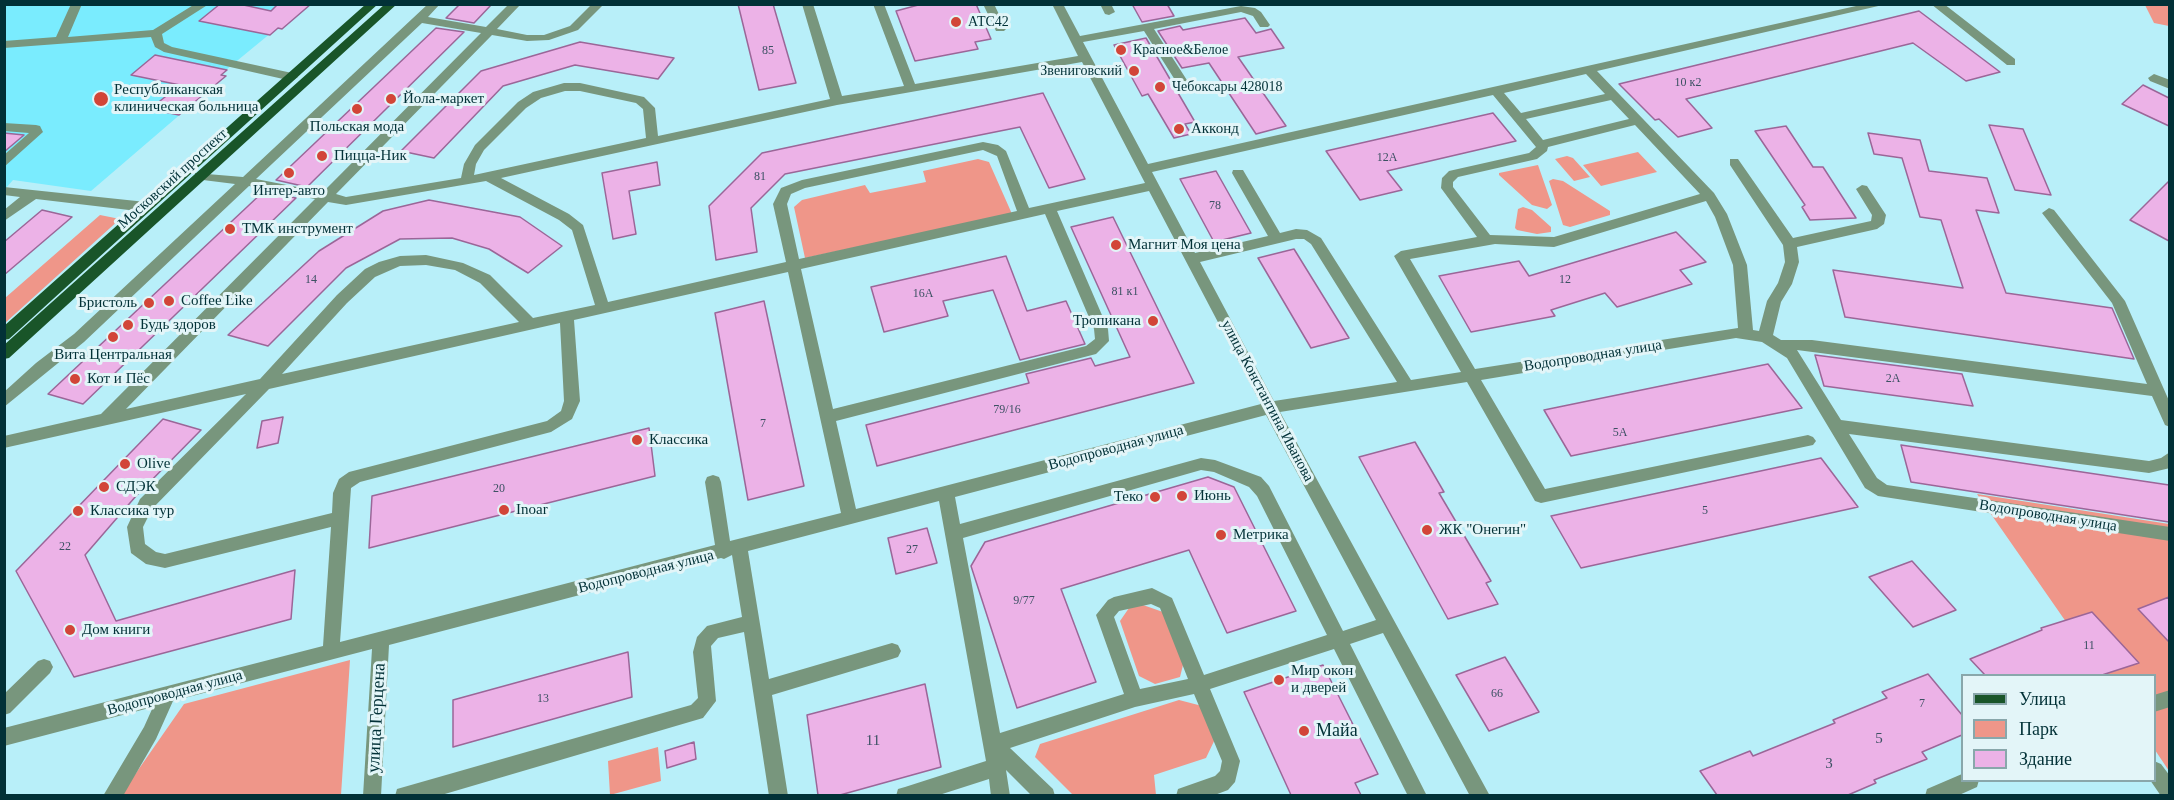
<!DOCTYPE html>
<html>
<head>
<meta charset="utf-8">
<style>
	body { margin:0 }
	#map { position:relative; width:2174px; height:800px; overflow:hidden; background:#b8eff9; font-family:"Times New Roman",serif }
	canvas { display:block }
	.frame { position:absolute; inset:0; border:6px solid #023137; pointer-events:none }
	.legend { position:absolute; left:1961px; top:674px; width:195px; height:108px; box-sizing:border-box; background:#e3f5f8; border:2px solid #89a7ab; margin:0; padding:8px 10px; list-style:none; font-size:18px; color:#023137 }
	.legend li { display:flex; align-items:center; gap:12px; height:30px }
	.legend b { width:30px; border:2px solid #89a7ab }
</style>
</head>
<body>
<div id="map">
<canvas width="2174" height="800"></canvas>
<div class="frame"></div>
<ul class="legend">
<li><b style="height:8px;background:#195529"></b>Улица</li>
<li><b style="height:16px;background:#ef9689"></b>Парк</li>
<li><b style="height:16px;background:#ecb2e7"></b>Здание</li>
</ul>
</div>
<script>
const c = document.querySelector('canvas').getContext('2d');
c.lineJoin = 'round';
function fillPath(path, color) { c.fillStyle = color; c.fill(path, 'evenodd'); }
const toPath = rows => new Path2D(rows.map(r => 'M' + r).join(''));
function strokePath(path, color, width, dash) { c.strokeStyle = color; c.lineWidth = width; c.lineCap = dash ? 'butt' : 'round'; c.setLineDash(dash || []); c.stroke(path); }
function write(font, color, halo, rows, align = 'center') {
  c.font = font + ' "Times New Roman",serif'; c.lineWidth = 6; c.setLineDash([]); c.textBaseline = 'middle'; c.strokeStyle = halo; c.fillStyle = color; for (const [text, x, y, turn = 0] of rows) {
    c.save(); c.translate(x, y); c.rotate((+turn || 0) * Math.PI / 180); c.textAlign = isNaN(turn) ? turn : align; if (halo) c.strokeText(text, 0, 0); c.fillText(text, 0, 0); c.restore();
  }
}
fillPath(toPath([
	[5,5,311,5,282,29,277,28,221,74,225,76,91,191,13,180,5,189]
]), '#7aecfe');
fillPath(toPath([
	[2145,5,2169,5,2169,26,2154,23],
	[1638,152,1657,172,1601,186,1583,165],
	[1567,156,1573,158,1590,177,1574,181,1555,159],
	[978,159,989,162,1012,214,805,258,794,207,802,200,865,185,870,193,926,182,923,171],
	[1538,165,1552,205,1547,209,1532,205,1499,175,1499,173],
	[1553,179,1563,181,1610,211,1610,215,1570,227,1563,225,1549,181],
	[1523,207,1532,210,1551,227,1551,232,1537,234,1517,230,1515,228,1518,209],
	[100,215,120,219,5,323,5,298],
	[1977,494,2169,524,2169,771,2155,750,2154,676,2103,675],
	[1143,605,1163,612,1184,661,1180,677,1155,684,1139,676,1120,621,1129,608],
	[350,660,341,795,120,796,184,704],
	[1179,700,1206,707,1216,737,1206,758,1154,775,1156,795,1073,795,1035,757,1040,744],
	[658,747,661,781,610,795,608,761]
]), '#ef9689');
const building = toPath([
	[220,4,239,4,271,11,278,4,311,4,282,29,278,28,270,35,199,21,220,4],
	[460,4,492,4,474,23,446,18,460,4],
	[738,4,773,4,796,83,759,90,738,4],
	[922,4,976,4,991,39,975,42,978,49,915,61,896,11,922,4],
	[1132,4,1167,4,1174,16,1142,22,1132,4],
	[1919,11,2000,72,1966,81,1913,43,1686,99,1712,128,1678,137,1659,119,1655,120,1619,84,1919,11],
	[1245,18,1256,33,1271,29,1284,48,1238,57,1286,126,1256,134,1209,63,1182,68,1158,31,1180,26,1183,30,1245,18],
	[436,28,464,32,307,187,276,180,436,28],
	[1146,38,1195,122,1185,124,1191,134,1174,138,1148,94,1142,96,1114,45,1146,38],
	[580,42,674,58,658,79,575,65,503,86,434,158,401,151,481,71,580,42],
	[155,55,227,70,221,75,226,76,179,115,150,109,180,85,131,75,155,55],
	[2143,85,2169,98,2169,126,2122,104,2143,85],
	[1043,93,1085,179,1049,188,1020,127,785,174,751,208,757,252,716,260,709,206,762,153,1043,93],
	[1493,113,1516,141,1387,171,1402,190,1360,200,1326,151,1493,113],
	[1989,125,2023,129,2051,195,2015,190,1989,125],
	[1786,126,1813,167,1823,167,1856,218,1810,220,1802,207,1805,205,1755,131,1786,126],
	[4,133,24,135,4,152,4,133],
	[1868,133,1920,140,1929,171,1987,178,1999,213,1976,210,2006,293,2112,308,2134,359,1845,317,1833,270,1963,288,1941,220,1920,217,1902,158,1874,154,1868,133],
	[657,162,660,185,629,191,636,234,613,239,602,173,657,162],
	[1216,171,1251,233,1214,242,1180,179,1216,171],
	[2169,181,2169,241,2130,220,2169,181],
	[264,191,296,198,83,404,48,394,264,191],
	[429,200,520,217,562,246,528,273,489,249,452,238,400,239,346,268,268,346,228,335,319,251,383,211,429,200],
	[42,210,72,217,4,275,4,242,42,210],
	[1113,217,1194,383,877,466,866,425,1029,383,1026,374,1091,358,1095,366,1130,357,1071,227,1113,217],
	[1676,232,1706,262,1680,270,1692,284,1617,307,1605,293,1551,310,1555,316,1471,332,1439,276,1519,261,1529,276,1676,232],
	[1294,249,1349,338,1311,348,1258,258,1294,249],
	[1006,256,1027,311,1066,301,1085,344,1020,360,993,290,943,301,948,316,884,332,871,287,1006,256],
	[764,301,804,486,748,500,715,313,764,301],
	[1815,355,1962,374,1973,406,1824,386,1815,355],
	[1768,364,1802,408,1571,456,1544,410,1768,364],
	[283,417,278,443,257,448,262,421,283,417],
	[163,419,201,430,136,496,85,555,116,621,295,570,291,619,74,677,16,571,163,419],
	[649,428,655,476,369,548,372,496,649,428],
	[1415,442,1444,492,1439,493,1491,581,1486,583,1498,604,1448,619,1359,457,1415,442],
	[1901,445,2169,485,2169,522,1911,482,1901,445],
	[1821,458,1858,507,1581,568,1551,516,1821,458],
	[1208,477,1234,487,1296,611,1227,633,1189,550,1061,589,1096,682,1017,708,971,566,985,542,1208,477],
	[927,528,937,563,896,574,888,538,927,528],
	[1912,561,1956,610,1913,627,1869,577,1912,561],
	[2169,597,2169,642,2138,609,2169,597],
	[2092,612,2139,663,2102,675,1985,675,1970,659,2042,630,2041,628,2092,612],
	[628,652,632,697,453,747,453,700,628,652],
	[1505,657,1539,712,1489,731,1456,675,1505,657],
	[1323,665,1378,774,1355,783,1361,795,1291,795,1244,692,1323,665],
	[1928,674,1962,715,1962,735,1922,752,1927,759,1874,780,1876,783,1848,795,1717,795,1700,771,1750,751,1753,756,1835,723,1833,720,1887,698,1882,692,1928,674],
	[925,684,941,767,840,795,818,795,807,715,925,684],
	[694,742,696,759,667,768,665,751,694,742]
]);
fillPath(building, '#ecb2e7');
strokePath(building, '#9b6698', 1.5);
fillPath(toPath([
	[71,4,82,4,68,37,153,30,195,4,209,4,162,34,164,43,172,47,292,73,298,77,292,81,164,52,155,47,151,37,4,48,4,41,56,37,71,4],
	[428,4,440,4,428,17,486,27,509,4,521,4,497,29,527,35,544,35,570,26,592,4,604,4,578,30,549,40,527,41,492,35,336,194,346,197,461,178,464,164,475,145,518,102,533,92,564,83,580,83,644,97,655,108,658,136,830,99,802,4,813,4,842,96,904,86,873,4,884,4,915,84,1078,56,1052,4,1063,4,1080,36,1241,6,1255,8,1261,12,1270,25,1268,27,1260,27,1253,16,1241,12,1154,29,1192,88,1186,92,1182,91,1144,31,1083,42,1148,164,1865,4,1887,4,1597,71,1714,193,1727,214,1747,265,1753,330,1759,331,1767,301,1778,283,1785,262,1783,245,1730,165,1730,159,1738,159,1793,238,1871,221,1872,215,1856,189,1862,185,1867,186,1886,215,1884,224,1877,229,1797,247,1799,262,1792,284,1781,302,1773,335,1781,340,1812,340,2147,384,2112,303,2042,213,2049,208,2054,210,2125,301,2170,403,2170,427,2165,425,2152,396,1797,350,1841,420,2149,461,2161,458,2170,452,2170,468,2149,473,1849,434,1877,478,1887,485,2170,527,2170,541,1878,496,1865,488,1787,358,1762,342,1736,338,1481,380,1545,489,1808,435,1813,437,1816,441,1813,445,1541,503,1535,501,1467,382,1280,412,1490,796,1470,796,1383,633,1350,644,1427,796,1408,796,1334,649,1210,689,1240,761,1235,782,1228,790,1212,796,1176,796,1178,789,1215,776,1220,771,1222,761,1194,694,1135,707,1010,748,1053,789,1055,796,1032,796,1006,770,1010,796,991,796,989,779,936,796,896,796,898,789,905,787,986,761,939,501,748,551,769,679,892,643,898,645,901,651,898,657,892,659,772,695,788,796,769,796,744,632,718,638,711,646,716,701,703,718,438,796,395,796,397,789,691,705,698,698,693,652,697,637,707,626,742,617,732,555,724,559,721,558,389,645,381,796,363,796,372,649,173,701,156,739,123,796,103,796,144,727,153,707,4,746,4,728,323,646,331,527,165,568,146,564,131,553,127,527,140,499,246,394,4,448,4,436,101,414,315,199,249,186,84,342,4,407,4,392,36,363,74,334,235,184,195,179,195,173,243,177,428,4],
	[422,23,481,33,323,192,256,179,422,23],
	[1082,62,1145,183,1029,208,1006,151,998,145,983,142,802,180,781,188,773,204,786,262,608,302,583,225,569,214,501,178,837,105,1082,62],
	[1586,74,1605,94,1521,113,1504,93,1586,74],
	[565,91,580,91,636,103,643,109,646,138,474,175,476,164,484,150,526,108,541,98,565,91],
	[1493,95,1536,147,1529,153,1449,171,1442,178,1441,188,1477,237,1401,251,1394,256,1461,372,1411,380,1321,238,1307,230,1296,229,1280,233,1243,170,1233,170,1232,173,1268,236,1195,253,1152,172,1493,95],
	[1611,100,1629,119,1543,140,1526,119,1611,100],
	[1635,125,1700,194,1554,237,1490,235,1453,187,1453,182,1458,177,1537,159,1547,151,1548,147,1635,125],
	[983,150,997,156,1017,211,799,259,787,204,791,194,805,188,983,150],
	[486,181,559,220,572,230,595,305,533,318,490,275,463,263,426,255,400,256,379,262,365,269,337,295,260,379,126,409,328,202,346,205,486,181],
	[1149,191,1261,404,856,509,836,421,1096,354,1109,341,1108,329,1057,211,1149,191],
	[1706,201,1715,217,1733,265,1738,328,1475,369,1410,259,1495,244,1554,247,1706,201],
	[1045,214,1094,329,1095,339,1086,346,833,409,801,269,1045,214],
	[1296,239,1304,239,1311,244,1397,382,1274,401,1200,262,1296,239],
	[426,265,455,270,480,283,519,322,282,374,347,303,375,277,400,266,426,265],
	[788,272,841,513,730,541,721,482,719,477,713,475,707,477,705,482,715,545,340,642,351,488,360,482,551,432,572,419,580,401,574,320,788,272],
	[560,323,564,401,561,411,547,421,349,472,339,479,333,493,332,513,165,554,156,552,145,544,143,527,152,509,269,389,560,323],
	[1266,415,1376,620,1343,631,1269,486,1261,477,1215,460,1201,458,960,524,955,497,1266,415],
	[1201,470,1214,472,1249,487,1257,496,1327,635,1204,675,1172,598,1152,588,1114,597,1108,600,1096,615,1124,694,1000,733,963,538,1201,470],
	[1151,604,1160,608,1188,679,1140,689,1114,617,1119,611,1151,604],
	[983,4,994,4,1006,29,1004,31,996,31,983,4],
	[1100,4,1111,4,1115,12,1109,15,1105,14,1100,4],
	[1931,4,1944,4,2015,59,2015,65,2007,65,1931,4],
	[2154,74,2170,80,2170,89,2150,81,2148,78,2154,74],
	[4,123,36,125,40,126,43,132,4,167,4,155,29,133,4,131,4,123],
	[4,187,146,202,153,207,146,212,36,199,4,221,4,210,20,197,4,195,4,187],
	[44,659,50,661,53,667,50,673,10,713,4,715,4,694,38,661,44,659],
	[2170,690,2170,707,2154,712,2154,695,2170,690],
	[2154,761,2161,764,2170,776,2170,796,2161,796,2150,780,2154,780,2154,761],
	[1962,774,1962,780,1979,780,1977,787,1957,796,1925,796,1927,789,1962,774]
]), '#78967d');
fillPath(toPath([
	[366,4,378,4,9,339,4,340,4,326,366,4],
	[385,4,397,4,9,358,4,359,4,345,385,4]
]), '#195529');
for (const [x, y, r, color] of [
	[956,22,6,"#d24538"],
	[1121,50,6,"#d24538"],
	[1134,71,6,"#d24538"],
	[1160,87,6,"#d24538"],
	[101,99,8,"#d24538"],
	[391,99,6,"#d24538"],
	[357,109,6,"#d24538"],
	[1179,129,6,"#d24538"],
	[322,156,6,"#d24538"],
	[289,173,6,"#d24538"],
	[230,229,6,"#d24538"],
	[1116,245,6,"#d24538"],
	[169,301,6,"#d24538"],
	[149,303,6,"#d24538"],
	[1153,321,6,"#d24538"],
	[128,325,6,"#d24538"],
	[113,337,6,"#d24538"],
	[75,379,6,"#d24538"],
	[637,440,6,"#d24538"],
	[125,464,6,"#d24538"],
	[104,487,6,"#d24538"],
	[1182,496,6,"#d24538"],
	[1155,497,6,"#d24538"],
	[504,510,6,"#d24538"],
	[78,511,6,"#d24538"],
	[1427,530,6,"#d24538"],
	[1221,535,6,"#d24538"],
	[70,630,6,"#d24538"],
	[1279,680,6,"#d24538"],
	[1304,731,6,"#d24538"]
]) { const dot = new Path2D(); dot.arc(x, y, r, 0, 2 * Math.PI); c.fillStyle = color; c.fill(dot); strokePath(dot, '#e3f5f8', 2); }
write('12px', '#3c5163', null, [
	["85",768,51],
	["10 к2",1688,83],
	["12А",1387,158],
	["81",760,177],
	["78",1215,206],
	["14",311,280],
	["12",1565,280],
	["81 к1",1125,292],
	["16А",923,294],
	["2А",1893,379],
	["79/16",1007,410],
	["7",763,424],
	["5А",1620,433],
	["20",499,489],
	["5",1705,511],
	["22",65,547],
	["27",912,550],
	["9/77",1024,601],
	["11",2089,646],
	["66",1497,694],
	["13",543,699],
	["7",1922,704]
]);
write('14px', '#023137', '#e3f5f8', [
	["АТС42",968,22],
	["Красное&Белое",1133,50],
	["Звениговский",1122,71,"right"],
	["Чебоксары 428018",1172,87]
], 'left');
write('15px', '#023137', '#e3f5f8', [
	["Республиканская",114,90],
	["клиническая больница",114,107],
	["Йола-маркет",403,99],
	["Польская мода",357,127,"center"],
	["Акконд",1191,129],
	["Пицца-Ник",334,156],
	["Интер-авто",289,191,"center"],
	["ТМК инструмент",242,229],
	["Магнит Моя цена",1128,245],
	["Coffee Like",181,301],
	["Бристоль",137,303,"right"],
	["Тропикана",1141,321,"right"],
	["Будь здоров",140,325],
	["Вита Центральная",113,355,"center"],
	["Кот и Пёс",87,379],
	["Классика",649,440],
	["Olive",137,464],
	["СДЭК",116,487],
	["Июнь",1194,496],
	["Теко",1143,497,"right"],
	["Inoar",516,510],
	["Классика тур",90,511],
	["ЖК \"Онегин\"",1439,530],
	["Метрика",1233,535],
	["Дом книги",82,630],
	["Мир окон",1291,671],
	["и дверей",1291,688]
], 'left');
write('15px', '#023137', '#e3f5f8', [
	["Московский проспект",173,179,-42],
	["Водопроводная улица",1593,356,-9],
	["улица Константина Иванова",1267,401,62],
	["Водопроводная улица",1116,448,-15],
	["Водопроводная улица",2048,516,9],
	["Водопроводная улица",646,572,-14],
	["Водопроводная улица",175,693,-15]
]);
write('15px', '#3c5163', null, [
	["5",1879,739],
	["11",873,741],
	["3",1829,764]
]);
write('18px', '#023137', '#e3f5f8', [
	["улица Герцена",377,718,-87]
]);
write('18px', '#023137', '#e3f5f8', [
	["Майа",1316,731]
], 'left');
</script>
</body>
</html>
